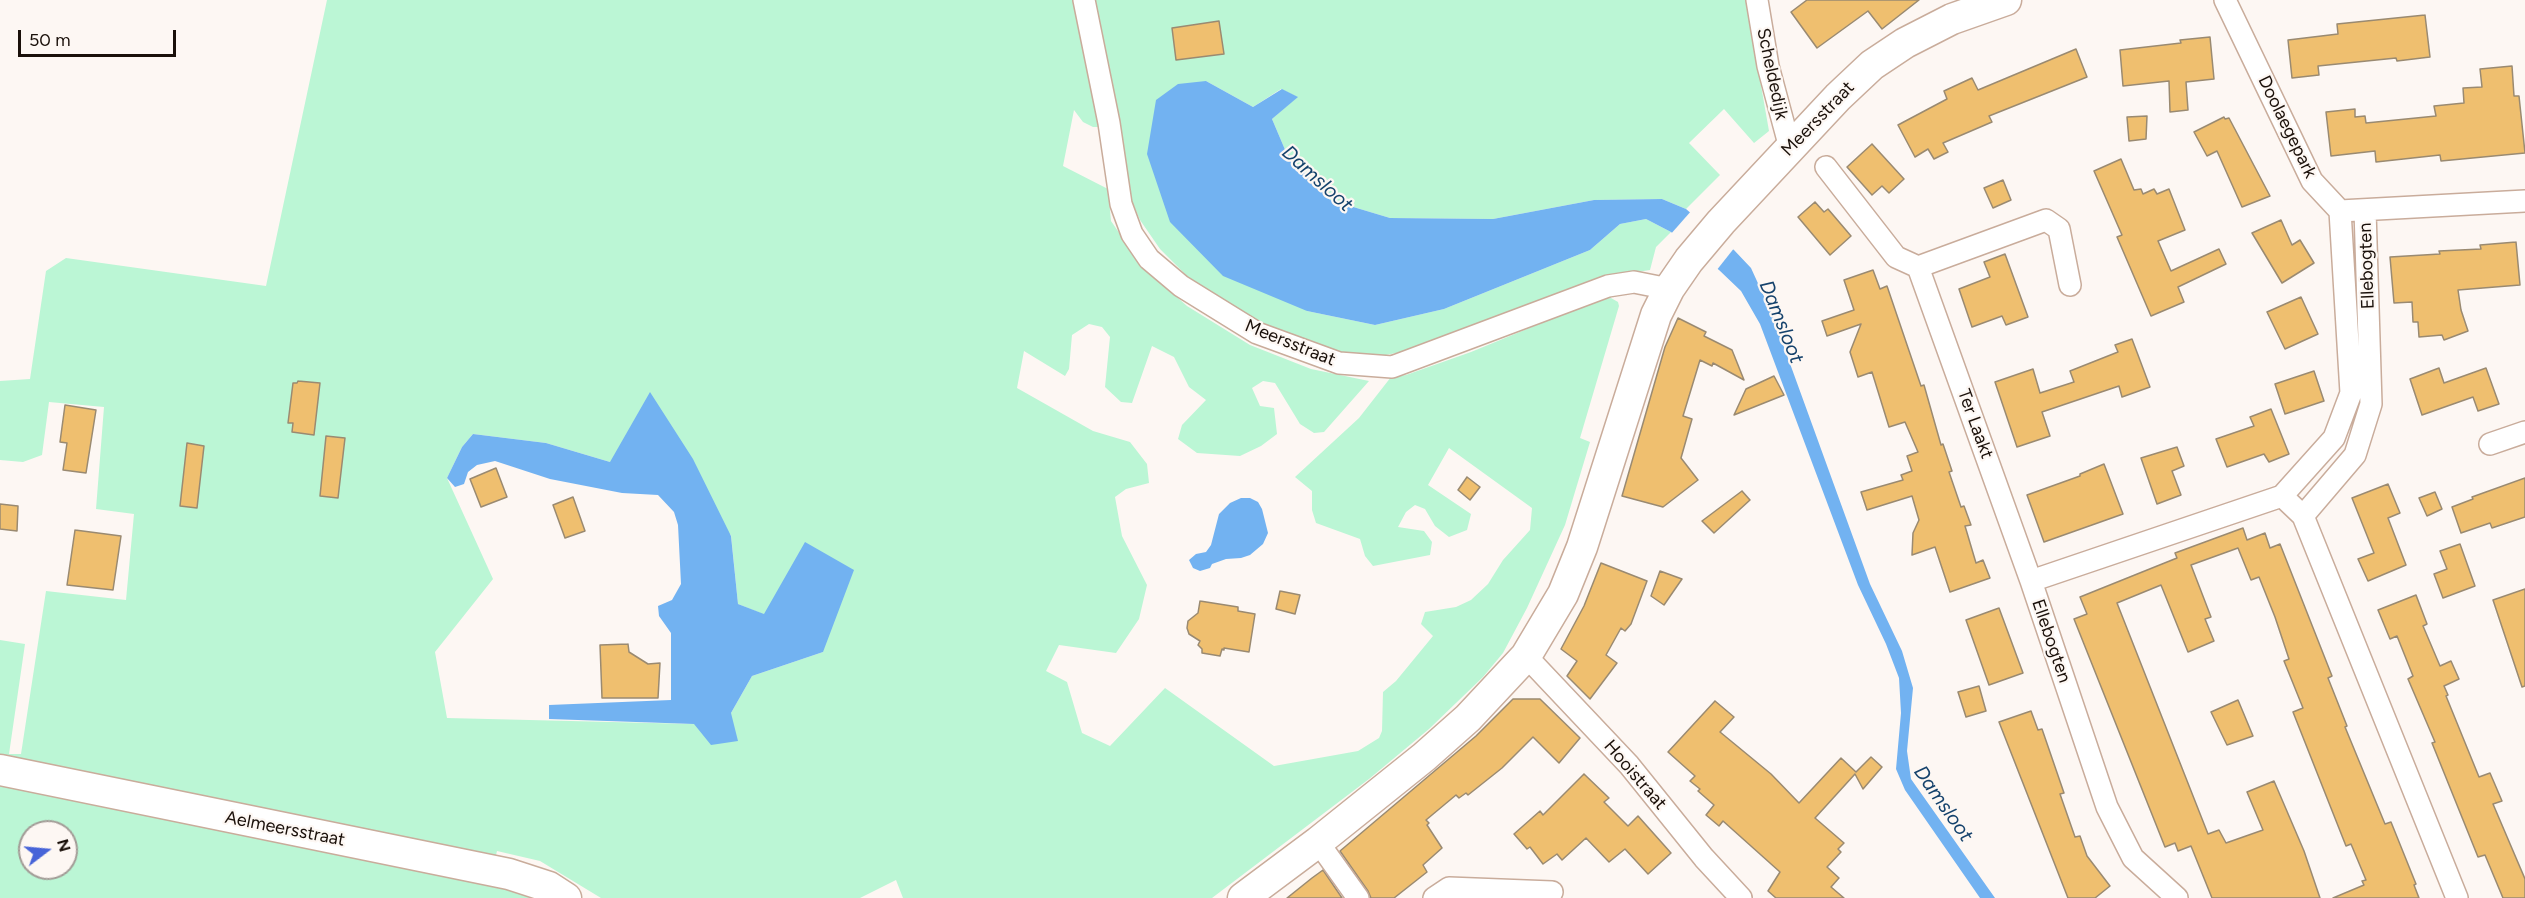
<!DOCTYPE html>
<html>
<head>
<meta charset="utf-8">
<style>
	body { margin:0 }
	#map { position:relative; width:2525px; height:898px; overflow:hidden; background:#fdf7f3; font-family:Figtree,sans-serif }
	canvas { display:block }
	.north { position:absolute; left:18px; top:820px; width:60px; height:60px; box-sizing:border-box; background:#fdf7f3; border:2px solid #a29b96; border-radius:50%; rotate:74deg; font-size:16px; font-weight:700; line-height:24px; text-align:center; color:#1a100a }
	.north::after { content:''; display:block; margin:auto; width:21px; height:27px; background:#4764d8; clip-path:polygon(50% 0,100% 100%,50% 72%,0 100%) }
	.scale { position:absolute; left:18px; top:30px; width:158px; height:27px; box-sizing:border-box; border:3px solid #1a100a; border-top:0; padding-left:8px; font-size:18px; line-height:21px; white-space:nowrap; color:#1a100a; -webkit-text-stroke:4px #fdf7f3; paint-order:stroke }
</style>
</head>
<body>
<div id="map">
<canvas width="2525" height="898"></canvas>
<div class="north">N</div>
<div class="scale">50 m</div>
</div>
<script>
const c = document.querySelector('canvas').getContext('2d');
c.lineJoin = 'round';
function fillPath(path, color) { c.fillStyle = color; c.fill(path, 'evenodd'); }
const toPath = rows => new Path2D(rows.map(r => 'M' + r).join(''));
function strokePath(path, color, width, dash) { c.strokeStyle = color; c.lineWidth = width; c.lineCap = dash ? 'butt' : 'round'; c.setLineDash(dash || []); c.stroke(path); }
function write(font, color, halo, rows, align = 'center') {
  c.font = font + ' Figtree,sans-serif'; c.lineWidth = 4.5; c.setLineDash([]); c.textBaseline = 'middle'; c.strokeStyle = halo; c.fillStyle = color; for (const [text, x, y, turn = 0] of rows) {
    c.save(); c.translate(x, y); c.rotate((+turn || 0) * Math.PI / 180); c.textAlign = isNaN(turn) ? turn : align; if (halo) c.strokeText(text, 0, 0); c.fillText(text, 0, 0); c.restore();
  }
}
fillPath(toPath([
	[327,0,1073,0,1081,25,1102,127,1093,127,1083,122,1074,110,1063,166,1108,189,1111,221,1142,266,1187,306,1250,345,1311,369,1369,381,1324,432,1314,433,1300,424,1275,383,1263,381,1252,388,1260,406,1274,408,1277,434,1261,446,1240,456,1197,453,1178,439,1182,425,1206,400,1189,387,1174,357,1152,346,1132,403,1121,402,1105,387,1110,337,1102,327,1089,324,1072,335,1069,369,1065,376,1024,351,1017,388,1093,431,1130,442,1147,464,1149,483,1126,489,1115,497,1122,536,1147,585,1139,619,1116,653,1059,645,1046,671,1067,682,1082,733,1110,746,1165,688,1274,766,1358,751,1379,738,1382,731,1383,692,1396,681,1433,636,1421,624,1425,612,1456,607,1471,600,1488,584,1503,560,1530,530,1532,508,1449,448,1428,485,1471,514,1467,530,1449,537,1435,526,1425,509,1415,505,1406,512,1398,527,1424,531,1432,542,1430,555,1373,566,1365,556,1360,539,1316,523,1312,510,1312,491,1295,477,1359,418,1391,377,1406,375,1471,352,1600,299,1611,298,1618,302,1619,306,1580,438,1590,442,1565,525,1527,608,1503,653,1483,677,1429,729,1369,779,1212,898,903,898,896,880,860,898,601,898,540,861,497,851,490,880,540,898,0,898,0,640,25,644,9,754,21,754,46,591,126,600,134,514,96,509,104,407,49,402,42,455,23,462,0,460,0,381,30,379,46,271,66,258,266,286],
	[473,434,546,443,610,462,731,535,738,604,763,614,823,652,752,676,731,713,694,724,447,718,435,652,493,579,447,478,462,447],
	[30,832,66,832,66,868,30,868],
	[1093,0,1746,0,1769,131,1754,143,1724,109,1689,143,1720,175,1686,209,1662,199,1594,200,1493,219,1390,218,1330,200,1286,152,1272,119,1297,97,1281,89,1253,107,1206,81,1307,311,1375,325,1444,309,1590,250,1620,224,1646,219,1671,232,1656,247,1650,270,1605,277,1564,290,1543,301,1416,349,1381,356,1343,354,1268,329,1189,278,1160,249,1140,220,1130,197]
]), '#bbf6d5');
fillPath(toPath([
	[1206,81,1253,107,1282,89,1298,97,1272,119,1286,152,1330,200,1390,218,1493,219,1594,200,1662,199,1686,209,1734,250,1751,268,1772,314,1870,584,1902,651,1913,688,1907,751,1911,779,1995,898,1980,898,1905,790,1896,769,1901,713,1899,678,1886,644,1858,585,1760,324,1741,291,1719,270,1671,232,1646,219,1620,224,1590,250,1444,309,1375,325,1307,311,1223,276,1170,222,1147,154,1156,100,1178,84],
	[650,392,693,459,731,536,738,604,764,614,805,542,854,570,823,652,752,676,731,713,738,741,711,745,694,724,549,719,549,705,671,700,671,633,659,616,658,606,672,600,681,584,678,525,674,512,658,495,622,493,550,479,495,461,477,465,468,472,464,484,455,487,447,478,462,447,473,434,546,443,610,462],
	[1241,498,1250,498,1258,502,1262,509,1268,533,1263,544,1250,555,1241,558,1226,559,1212,564,1210,568,1200,571,1193,568,1189,560,1196,554,1206,552,1211,545,1219,514,1230,503]
]), '#72b2f1');
fillPath(toPath([
	[1692,210,1735,247,1716,271,1670,235]
]), '#fdf7f3');
const building = toPath([
	[1807,0,1919,0,1882,29,1868,11,1817,48,1791,12,1807,0],
	[2425,15,2430,57,2397,61,2396,58,2318,66,2319,75,2292,78,2288,40,2338,34,2337,24,2425,15],
	[1219,21,1224,54,1176,60,1172,28,1219,21],
	[2210,37,2214,79,2186,82,2188,110,2170,112,2169,81,2123,86,2120,50,2181,43,2180,40,2210,37],
	[2076,49,2087,77,1989,116,1992,122,1943,143,1948,152,1934,159,1928,149,1915,157,1898,125,1947,99,1944,91,1972,78,1978,90,2076,49],
	[2512,66,2514,96,2519,96,2525,153,2441,161,2440,155,2376,162,2375,151,2331,156,2326,112,2355,109,2355,117,2365,116,2366,123,2436,116,2434,106,2464,103,2463,88,2482,87,2480,69,2512,66],
	[2147,116,2146,139,2129,141,2127,117,2147,116],
	[2224,117,2225,119,2229,118,2270,196,2242,207,2217,151,2207,156,2194,132,2224,117],
	[1872,144,1904,179,1889,193,1882,186,1872,195,1847,167,1872,144],
	[2121,159,2134,190,2141,189,2143,194,2154,189,2157,194,2169,189,2185,230,2158,241,2171,271,2219,249,2226,264,2178,287,2184,302,2151,316,2117,237,2122,235,2094,171,2121,159],
	[2003,180,2011,200,1993,208,1984,188,2003,180],
	[1815,202,1824,212,1828,209,1851,236,1830,255,1798,217,1815,202],
	[2281,220,2292,245,2300,240,2314,263,2282,283,2252,233,2281,220],
	[2516,242,2520,285,2458,290,2461,310,2468,331,2444,340,2442,335,2419,337,2418,322,2413,322,2412,302,2394,303,2390,257,2440,254,2439,251,2481,249,2480,245,2516,242],
	[2005,254,2028,317,2006,325,2002,316,1972,327,1959,289,1990,277,1984,262,2005,254],
	[1873,270,1880,289,1887,286,1921,386,1924,385,1941,445,1943,444,1952,471,1949,472,1961,507,1964,506,1971,525,1965,526,1976,563,1983,560,1990,578,1950,592,1935,547,1912,555,1913,533,1919,520,1912,496,1867,510,1861,492,1903,480,1901,475,1912,471,1907,456,1918,452,1905,422,1889,427,1872,372,1858,377,1850,352,1861,324,1827,336,1822,321,1854,310,1844,280,1873,270],
	[2301,297,2318,334,2285,349,2267,312,2301,297],
	[1678,318,1706,332,1704,336,1732,350,1744,380,1713,363,1712,366,1700,360,1683,416,1692,419,1681,458,1698,480,1663,507,1622,496,1665,347,1678,318],
	[2132,339,2150,387,2122,397,2119,386,2042,412,2050,436,2017,447,1995,382,2033,369,2040,393,2074,382,2070,371,2118,352,2115,345,2132,339],
	[2439,368,2444,383,2486,368,2499,404,2478,411,2473,397,2422,415,2410,379,2439,368],
	[2314,371,2324,401,2285,414,2275,384,2314,371],
	[1774,376,1784,395,1734,415,1746,389,1774,376],
	[298,381,320,383,314,435,292,432,293,423,288,423,293,383,297,383,298,381],
	[65,405,96,410,86,473,63,470,67,443,60,442,65,405],
	[2271,409,2289,454,2269,462,2264,454,2227,467,2216,439,2254,426,2250,417,2271,409],
	[326,436,345,438,338,498,320,496,326,436],
	[187,443,204,446,197,508,180,506,187,443],
	[2177,447,2184,466,2172,471,2181,495,2157,504,2141,458,2177,447],
	[2104,464,2123,514,2044,542,2027,495,2080,476,2080,474,2104,464],
	[496,468,507,497,481,507,470,479,496,468],
	[1467,477,1480,487,1470,500,1458,490,1467,477],
	[2525,478,2525,517,2492,528,2490,523,2461,533,2452,507,2473,499,2472,497,2525,478],
	[2388,484,2400,513,2388,518,2406,565,2368,581,2358,559,2374,553,2352,498,2388,484],
	[1742,491,1750,500,1714,533,1702,521,1742,491],
	[2435,492,2442,509,2427,516,2419,498,2435,492],
	[573,497,585,531,565,538,553,505,573,497],
	[0,504,18,506,17,531,0,529,0,504],
	[2243,528,2247,540,2265,533,2270,548,2280,544,2332,676,2328,678,2347,726,2345,727,2385,824,2391,822,2416,884,2414,885,2419,898,2333,898,2364,885,2362,881,2366,880,2351,844,2346,846,2293,712,2303,708,2284,661,2289,659,2275,617,2259,577,2251,580,2238,548,2191,565,2211,617,2205,619,2214,641,2188,652,2161,585,2117,603,2208,834,2219,830,2226,843,2263,830,2247,792,2274,781,2304,851,2320,898,2212,898,2191,846,2178,851,2175,843,2165,847,2074,619,2087,614,2080,597,2177,558,2175,553,2243,528],
	[75,530,121,536,113,590,67,585,75,530],
	[2460,544,2475,586,2443,598,2434,574,2447,569,2440,551,2460,544],
	[1601,563,1647,581,1631,624,1625,631,1621,628,1606,655,1617,663,1590,699,1567,676,1577,661,1561,649,1584,606,1601,563],
	[1660,571,1682,579,1664,605,1651,596,1660,571],
	[2525,589,2525,686,2522,687,2493,600,2525,589],
	[1280,591,1300,595,1295,614,1276,609,1280,591],
	[2416,595,2427,624,2423,626,2440,666,2451,661,2459,679,2444,686,2448,695,2446,696,2479,777,2490,773,2502,801,2493,804,2525,879,2525,898,2503,898,2485,855,2478,857,2432,743,2435,742,2408,679,2413,676,2397,636,2390,639,2378,610,2416,595],
	[1200,601,1238,607,1238,611,1255,614,1249,652,1224,648,1224,650,1222,649,1220,656,1202,653,1202,649,1198,645,1200,641,1189,634,1187,628,1188,621,1198,613,1200,601],
	[1999,608,2023,673,1989,685,1966,620,1999,608],
	[628,644,629,652,648,664,660,663,658,698,602,698,600,645,628,644],
	[1979,686,1986,711,1966,717,1958,692,1979,686],
	[1513,699,1540,699,1580,738,1559,763,1533,737,1502,768,1468,795,1466,793,1459,798,1456,795,1426,820,1429,823,1427,825,1442,848,1423,865,1427,872,1394,898,1371,898,1368,891,1340,851,1476,736,1513,699],
	[2238,700,2253,736,2227,745,2211,712,2238,700],
	[1715,701,1734,717,1720,732,1771,774,1799,803,1841,758,1856,772,1871,757,1882,767,1863,789,1855,774,1815,818,1844,843,1838,849,1841,852,1827,867,1839,878,1831,887,1844,898,1776,898,1768,891,1780,872,1723,821,1719,826,1706,815,1714,805,1698,791,1700,789,1690,781,1695,776,1668,752,1715,701],
	[2031,711,2038,730,2042,729,2064,793,2060,794,2075,837,2080,836,2087,856,2110,886,2095,898,2068,898,1999,722,2031,711],
	[1584,774,1609,798,1604,802,1628,826,1638,816,1671,853,1648,874,1625,849,1609,862,1586,838,1562,860,1557,854,1543,864,1530,847,1527,849,1514,834,1540,811,1543,815,1584,774],
	[1323,870,1342,898,1287,898,1312,878,1323,870]
]);
fillPath(building, '#efbf6f');
strokePath(building, '#9a8a71', 1.5);
const street = toPath([
	[1084,0,1109,123,1121,204,1132,234,1149,259,1181,286,1257,333,1339,363,1392,367,1608,286,1634,282,1669,289],
	[1757,0,1768,66,1790,148],
	[2225,0,2312,181,2340,211,2525,201],
	[1826,167,1896,257,1918,267],
	[2490,444,2525,432],
	[2282,496,2303,516,2457,898],
	[2303,516,2355,455,2371,404,2365,210],
	[2031,581,1918,267,2046,220,2059,229,2070,285],
	[1526,656,1629,765,1704,858,1741,898],
	[1318,842,1358,898],
	[1434,898,1449,888,1552,892],
	[2177,898,2133,858,2107,807,2031,581,2282,496,2334,438,2351,393,2340,211]
]);
const secondary = toPath([
	[0,770,509,874,549,887,566,898],
	[1243,898,1318,842,1424,757,1468,718,1526,656,1563,594,1582,547,1656,315,1669,289,1689,260,1721,222,1838,97,1872,65,1905,43,1952,19,2006,0]
]);
strokePath(street, '#c9ac9b', 24);
strokePath(secondary, '#c9ac9b', 33);
strokePath(street, '#fff', 21);
strokePath(secondary, '#fff', 30);
write('18px', '#1a100a', '#fdf7f3', [
	["Scheldedijk",1772,74,78],
	["Meersstraat",1818,119,-46],
	["Doolaegepark",2287,127,64],
	["Ellebogten",2367,266,-92],
	["Meersstraat",1290,343,22],
	["Ter Laakt",1975,424,70],
	["Ellebogten",2051,641,71],
	["Hooistraat",1635,775,49],
	["Aelmeersstraat",285,829,11]
]);
write('italic 20px', '#15426c', '#fdf7f3', [
	["Damsloot",1317,179,42],
	["Damsloot",1781,322,68],
	["Damsloot",1943,804,55]
]);
</script>
</body>
</html>
